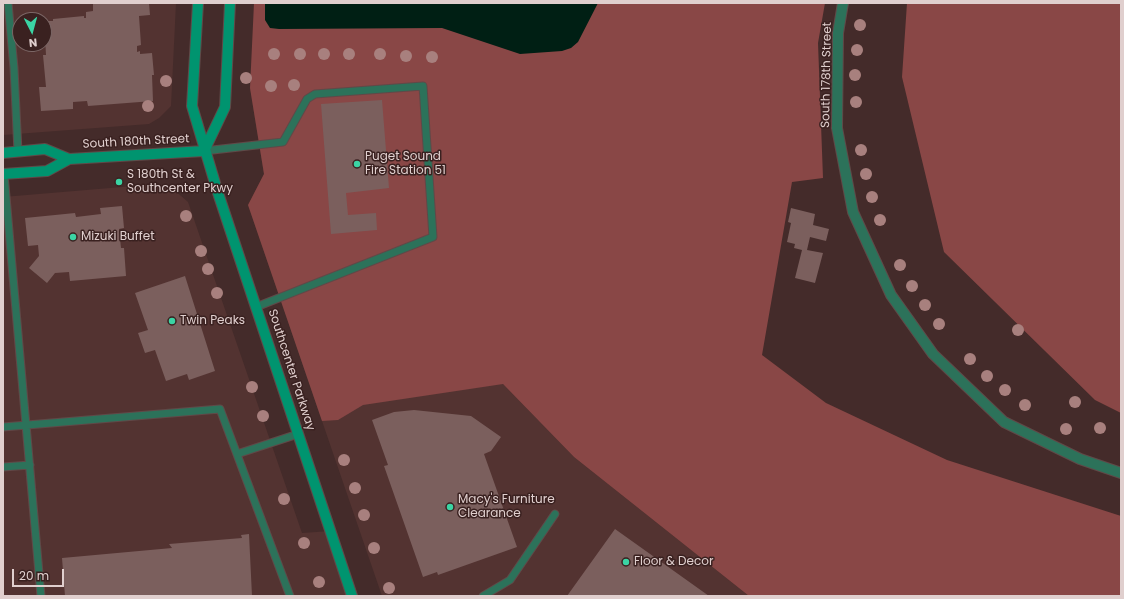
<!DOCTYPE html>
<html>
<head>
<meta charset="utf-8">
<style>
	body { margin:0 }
	#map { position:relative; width:1124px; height:599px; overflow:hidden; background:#442b2a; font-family:Poppins,sans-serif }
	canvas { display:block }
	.frame { position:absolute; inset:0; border:4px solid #e0cfce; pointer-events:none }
	.north { position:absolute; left:12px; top:12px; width:40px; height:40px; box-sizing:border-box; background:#3a2120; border:1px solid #7c6766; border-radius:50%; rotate:174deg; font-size:11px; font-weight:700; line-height:16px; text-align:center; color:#e0cfce }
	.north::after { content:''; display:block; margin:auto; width:14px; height:18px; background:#3bd4a4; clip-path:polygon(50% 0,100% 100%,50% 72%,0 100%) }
	.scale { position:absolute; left:12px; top:569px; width:52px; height:18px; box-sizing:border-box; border:2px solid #e0cfce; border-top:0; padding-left:5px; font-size:12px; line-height:14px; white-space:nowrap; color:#e0cfce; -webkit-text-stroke:3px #3a2120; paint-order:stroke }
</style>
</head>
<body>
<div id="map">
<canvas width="1124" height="599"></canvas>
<div class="frame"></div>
<div class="north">N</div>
<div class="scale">20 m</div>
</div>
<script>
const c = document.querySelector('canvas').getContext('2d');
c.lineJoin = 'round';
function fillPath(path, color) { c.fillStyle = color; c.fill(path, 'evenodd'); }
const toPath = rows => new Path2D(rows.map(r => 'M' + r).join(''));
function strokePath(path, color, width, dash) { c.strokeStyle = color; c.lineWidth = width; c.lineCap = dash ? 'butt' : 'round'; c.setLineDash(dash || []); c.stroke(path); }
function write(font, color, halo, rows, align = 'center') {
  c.font = font + ' Poppins,sans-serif'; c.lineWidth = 3; c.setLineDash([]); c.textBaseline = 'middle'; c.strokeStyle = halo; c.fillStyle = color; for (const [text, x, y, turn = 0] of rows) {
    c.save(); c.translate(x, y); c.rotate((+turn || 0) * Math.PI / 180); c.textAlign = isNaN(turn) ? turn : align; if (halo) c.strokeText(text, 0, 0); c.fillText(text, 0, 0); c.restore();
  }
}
fillPath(toPath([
	[3,3,176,3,171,106,159,118,149,124,3,135],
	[20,20,44,20,44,44,20,44],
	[250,88,503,384,574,457,749,596,382,596,248,205,264,174],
	[158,184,173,189,188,202,302,533,331,531,353,596,3,596,3,197]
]), '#533331');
fillPath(toPath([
	[254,3,825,3,818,43,823,178,792,182,762,355,826,403,947,460,1121,516,1121,596,749,596,574,457,503,384,363,405,338,420,322,421,248,205,264,174,250,88],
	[907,3,1121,3,1121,413,1095,400,944,252,902,77]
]), '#894746');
fillPath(toPath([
	[265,3,598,3,578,42,571,48,562,51,520,54,442,28,279,29,270,28,265,20]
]), '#001f14');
fillPath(toPath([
	[93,3,149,3,150,15,139,16,141,45,137,46,137,52,140,51,140,54,152,53,154,75,152,75,153,101,88,106,87,101,73,102,73,109,41,111,39,87,46,87,43,55,46,55,44,21,53,21,53,19,84,16,84,18,86,18,86,12,93,11],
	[382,100,389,188,346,193,348,215,376,213,377,230,331,234,321,104],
	[122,206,124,228,119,229,121,248,124,248,126,276,70,281,69,272,55,273,47,283,29,268,39,256,38,245,28,246,25,218,75,213,76,217,101,214,100,208],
	[791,208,815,214,813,225,829,229,826,241,810,237,807,250,823,253,815,283,795,278,802,250,794,248,795,244,787,242,791,223,788,222],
	[185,276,215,371,189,380,187,374,166,381,155,350,145,353,138,333,148,330,135,293],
	[414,410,471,416,501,437,491,451,484,454,517,547,438,575,437,572,423,577,384,466,388,465,372,420,394,412],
	[615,529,709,596,567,596],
	[249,534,252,596,65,596,62,558,172,548,169,544,242,538,241,535]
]), '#7b5f5d');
const service = toPath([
	[8,3,14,68,18,152],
	[204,151,283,142,307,99,315,94,423,86,433,237,256,307],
	[4,174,41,596],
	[3,427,220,409,290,596],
	[237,454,298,434],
	[3,467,30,465],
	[483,596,510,580,555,514]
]);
const tertiary = toPath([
	[843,3,838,33,837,128,853,212,891,295,933,354,1004,422,1080,459,1121,473]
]);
const secondary = toPath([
	[198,3,192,106,218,193,352,596],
	[204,151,225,107,230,3],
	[3,153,45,149,69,159],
	[3,174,47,171,69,159,204,151]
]);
strokePath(service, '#604948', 9);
strokePath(tertiary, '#604948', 12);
strokePath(secondary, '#604948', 12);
strokePath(service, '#2c725a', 7);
strokePath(tertiary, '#2c725a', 10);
strokePath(secondary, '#00946f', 10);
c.fillStyle = '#a8807e';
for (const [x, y] of [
	[860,25],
	[857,50],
	[274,54],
	[300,54],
	[324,54],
	[349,54],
	[380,54],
	[406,56],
	[432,57],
	[855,75],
	[246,78],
	[166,81],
	[294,85],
	[271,86],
	[856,102],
	[148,106],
	[861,150],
	[866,174],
	[872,197],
	[186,216],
	[880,220],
	[201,251],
	[900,265],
	[208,269],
	[912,286],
	[217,293],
	[925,305],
	[939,324],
	[1018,330],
	[970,359],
	[987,376],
	[252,387],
	[1005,390],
	[1075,402],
	[1025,405],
	[263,416],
	[1100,428],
	[1066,429],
	[344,460],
	[355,488],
	[284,499],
	[364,515],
	[304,543],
	[374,548],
	[319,582],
	[389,588]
]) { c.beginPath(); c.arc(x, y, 6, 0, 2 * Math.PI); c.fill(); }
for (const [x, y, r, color] of [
	[357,164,4,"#3bd4a4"],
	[119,182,4,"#3bd4a4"],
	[73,237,4,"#3bd4a4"],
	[172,321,4,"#3bd4a4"],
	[450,507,4,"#3bd4a4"],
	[626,562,4,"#3bd4a4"]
]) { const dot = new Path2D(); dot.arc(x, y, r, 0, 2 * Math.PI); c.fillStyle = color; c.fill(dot); strokePath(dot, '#3a2120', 1.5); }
write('12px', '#e0cfce', '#3a2120', [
	["South 178th Street",827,75,-89],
	["South 180th Street",136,142,-3],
	["Southcenter Parkway",291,370,72]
]);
write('12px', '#e0cfce', '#3a2120', [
	["Puget Sound",365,157],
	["Fire Station 51",365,171],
	["S 180th St &",127,175],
	["Southcenter Pkwy",127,189],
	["Mizuki Buffet",81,237],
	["Twin Peaks",180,321],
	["Macy's Furniture",458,500],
	["Clearance",458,514],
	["Floor & Decor",634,562]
], 'left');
</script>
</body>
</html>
